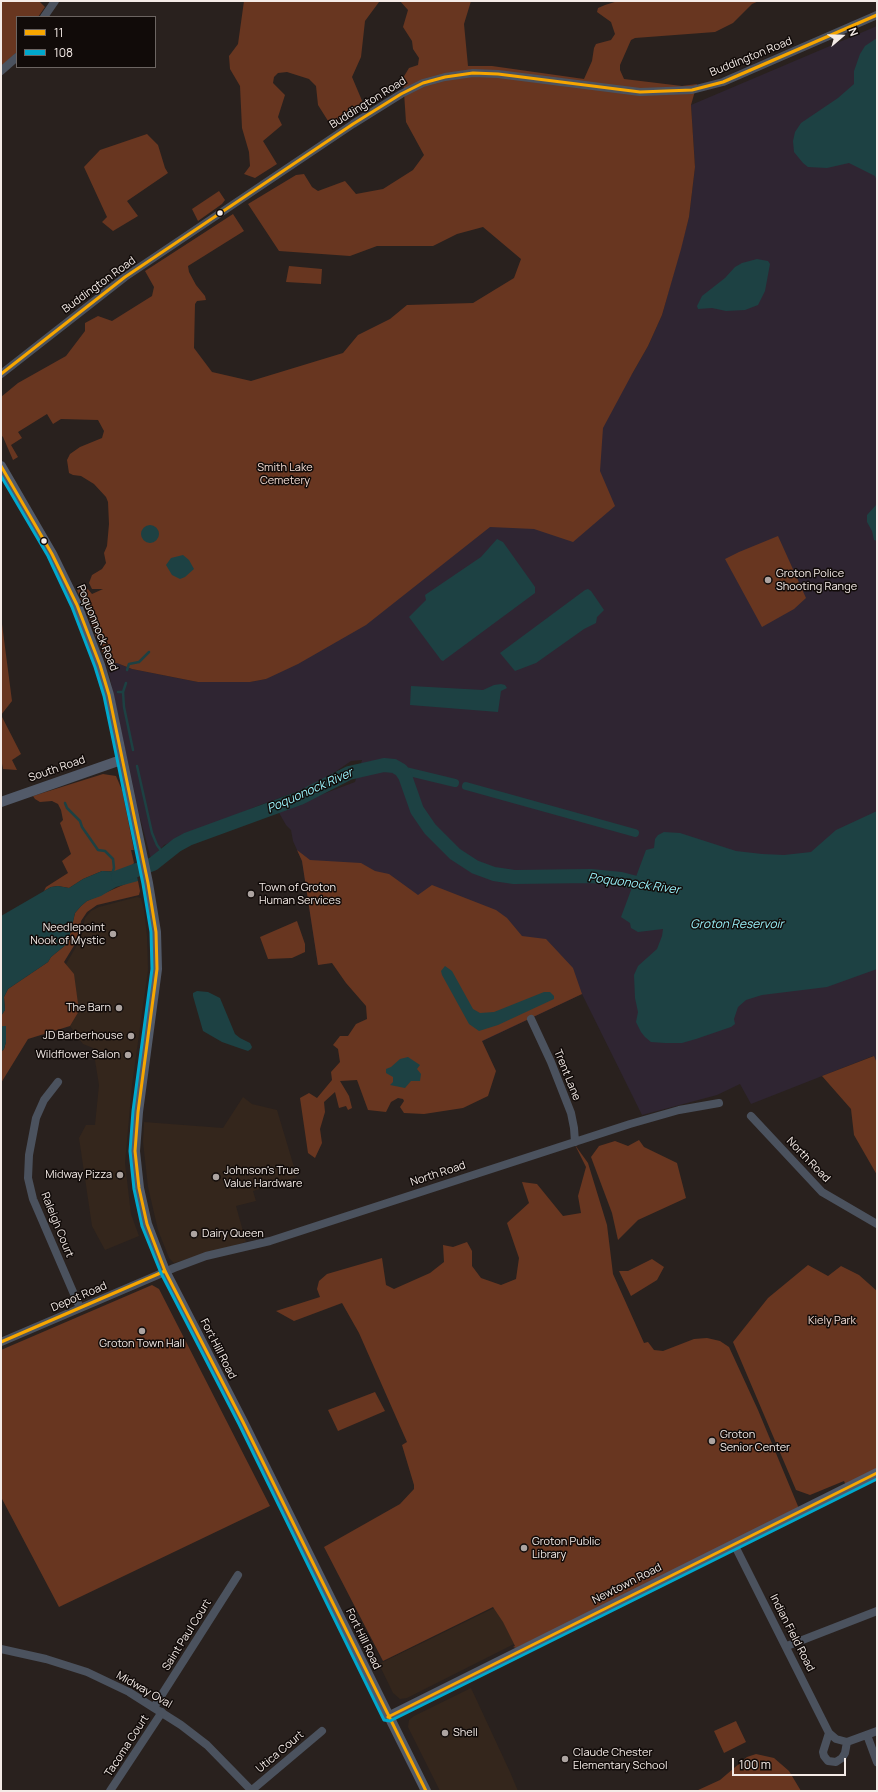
<!DOCTYPE html>
<html>
<head>
<meta charset="utf-8">
<style>
	body { margin:0 }
	#map { position:relative; width:878px; height:1792px; overflow:hidden; background:#29211e; font-family:Manrope,sans-serif }
	canvas { display:block }
	.frame { position:absolute; inset:0; border:2px solid #f4ebe7; pointer-events:none }
	.legend { position:absolute; left:16px; top:16px; width:140px; height:52px; box-sizing:border-box; background:#110b09; border:1px solid #6c6562; margin:0; padding:5px 7px; list-style:none; font-size:12px; color:#f4ebe7 }
	.legend li { display:flex; align-items:center; gap:8px; height:20px }
	.legend b { width:20px; border:1px solid #6c6562 }
	.north { position:absolute; left:822px; top:16px; width:40px; height:40px; -webkit-text-stroke:3px #110b09; paint-order:stroke; rotate:70deg; font-size:11px; font-weight:700; line-height:16px; text-align:center; color:#f4ebe7 }
	.north::after { content:''; display:block; margin:auto; width:14px; height:18px; background:#f4ebe7; clip-path:polygon(50% 0,100% 100%,50% 72%,0 100%) }
	.scale { position:absolute; left:732px; top:1758px; width:114px; height:18px; box-sizing:border-box; border:2px solid #f4ebe7; border-top:0; padding-left:5px; font-size:12px; line-height:14px; white-space:nowrap; color:#f4ebe7; -webkit-text-stroke:3px #110b09; paint-order:stroke }
</style>
</head>
<body>
<div id="map">
<canvas width="878" height="1792"></canvas>
<div class="frame"></div>
<ul class="legend">
<li><b style="height:5px;background:#f7a600"></b>11</li>
<li><b style="height:5px;background:#00a9ce"></b>108</li>
</ul>
<div class="north">N</div>
<div class="scale">100 m</div>
</div>
<script>
const c = document.querySelector('canvas').getContext('2d');
c.lineJoin = 'round';
function fillPath(path, color) { c.fillStyle = color; c.fill(path, 'evenodd'); }
const toPath = rows => new Path2D(rows.map(r => 'M' + r).join(''));
function strokePath(path, color, width, dash) { c.strokeStyle = color; c.lineWidth = width; c.lineCap = dash ? 'butt' : 'round'; c.setLineDash(dash || []); c.stroke(path); }
function write(font, color, halo, rows, align = 'center') {
  c.font = font + ' Manrope,sans-serif'; c.lineWidth = 3; c.setLineDash([]); c.textBaseline = 'middle'; c.strokeStyle = halo; c.fillStyle = color; for (const [text, x, y, turn = 0] of rows) {
    c.save(); c.translate(x, y); c.rotate((+turn || 0) * Math.PI / 180); c.textAlign = isNaN(turn) ? turn : align; if (halo) c.strokeText(text, 0, 0); c.fillText(text, 0, 0); c.restore();
  }
}
fillPath(toPath([
	[137,897,141,898,144,910,147,936,148,970,132,1085,125,1163,131,1214,139,1236,105,1250,92,1226,79,1138,86,1125,95,1125,99,1085,93,1048,83,1044,70,1026,79,1011,66,964,80,940,85,918,91,911,99,907],
	[243,1097,252,1104,277,1110,297,1177,253,1191,256,1201,236,1206,246,1242,174,1263,169,1258,158,1230,148,1187,143,1142,144,1122,223,1128],
	[496,1607,514,1644,407,1698,400,1699,393,1693,379,1664],
	[471,1688,510,1772,518,1791,440,1791,408,1727,409,1720,414,1716]
]), '#34261c');
fillPath(toPath([
	[877,26,877,1063,873,1056,751,1104,740,1084,717,1095,642,1115,582,994,468,1048,388,951,318,965,302,861,293,841,291,830,286,825,278,811,355,782,362,760,351,761,316,785,260,805,164,845,151,859,139,814,107,664,117,663,132,669,198,682,250,682,266,679,632,374,648,346,662,315,689,217,695,167,691,105]
]), '#2f2532');
fillPath(toPath([
	[1,1,39,1,45,7,38,17,17,17,17,52,1,67],
	[244,1,390,1,379,2,365,21,361,57,352,77,363,103,348,115,330,124,318,105,316,86,309,79,287,72,278,73,274,77,273,83,285,95,278,117,282,125,263,141,277,164,255,178,244,174,250,166,249,152,242,128,240,86,230,69,229,56,238,44],
	[400,1,471,1,464,24,468,66,492,66,584,79,592,61,594,48,596,44,611,40,615,34,611,22,597,12,598,8,605,5,618,1,759,1,752,4,733,23,715,32,635,38,631,40,620,65,620,70,624,79,682,86,697,84,691,105,695,167,689,217,681,249,662,315,648,346,632,374,603,428,600,471,615,506,573,542,534,529,490,527,366,625,298,664,266,679,250,682,198,682,132,669,117,663,107,664,77,590,87,588,92,594,103,589,92,589,89,583,92,575,102,569,106,563,104,553,107,546,109,524,108,502,106,497,94,484,81,476,73,475,69,473,67,460,70,454,80,447,102,438,104,431,98,420,61,419,53,424,47,414,18,432,22,438,11,445,18,457,13,460,3,437,1,435,1,397,18,383,66,356,85,331,85,323,98,316,112,321,152,296,154,287,145,271,233,214,244,231,188,266,189,272,196,285,205,296,206,300,197,301,195,304,194,348,212,372,251,381,343,353,358,335,390,319,407,305,473,303,514,278,521,259,483,227,457,234,433,246,377,246,350,256,279,251,248,204,296,175,304,174,312,187,318,191,345,181,356,194,383,189,413,170,424,155,406,122,403,78,409,68,418,65,419,58,413,49,412,41,403,27,408,10],
	[147,134,158,145,165,168,168,173,127,201,138,216,113,231,102,222,107,217,84,167,100,150],
	[219,191,225,200,222,204,198,221,192,209],
	[289,266,322,269,321,284,286,282],
	[778,536,806,598,794,609,762,627,725,559,739,552],
	[2,624,12,701,1,715,21,754,12,760,17,770,3,769,1,758,1,625],
	[103,774,116,776,122,790,134,850,131,850,134,863,129,869,123,872,102,871,83,879,69,888,58,886,51,887,44,891,46,887,68,873,62,861,71,854,60,823,63,820,61,810,58,804,52,801,40,802,35,799,33,796],
	[297,850,310,860,361,863,375,871,389,874,418,895,432,885,496,910,507,918,522,936,546,939,573,968,582,994,482,1041,496,1071,488,1096,463,1108,424,1114,404,1113,400,1107,404,1101,403,1099,398,1098,391,1102,386,1112,368,1110,357,1080,340,1081,349,1096,352,1108,348,1110,346,1106,339,1108,335,1092,324,1102,325,1112,320,1129,322,1143,315,1158,308,1153,300,1098,309,1093,317,1098,332,1080,331,1072,340,1062,338,1049,333,1045,340,1036,348,1036,356,1024,367,1019,366,1006,346,983,332,963,318,965,302,861],
	[132,881,138,881,140,891,139,895,97,905,87,912,81,921,78,939,64,962,74,974,79,1011,70,1026,28,1039,1,1083,1,1052,4,1049,6,1042,6,1026,1,1027,1,1016,5,1010,4,997,8,989,48,962,51,957,68,943,75,913,81,906,87,901],
	[297,921,305,944,305,952,292,958,268,959,260,937],
	[874,1056,877,1063,877,1175,854,1135,851,1109,822,1076],
	[639,1140,644,1147,677,1163,686,1198,638,1220,618,1240,612,1213,591,1157,599,1146,615,1141,628,1146],
	[575,1145,588,1163,607,1225,613,1274,644,1343,648,1342,654,1350,663,1351,694,1339,707,1338,720,1341,729,1347,758,1410,800,1511,516,1648,513,1647,515,1646,503,1622,493,1607,383,1661,324,1547,400,1504,414,1489,414,1485,402,1445,407,1442,359,1333,342,1303,294,1321,276,1311,320,1297,317,1289,319,1281,327,1274,382,1258,386,1285,394,1289,430,1273,444,1262,443,1245,453,1247,467,1242,472,1251,472,1266,481,1278,501,1285,516,1279,519,1258,507,1223,529,1203,522,1182,537,1184,563,1216,581,1213,578,1196,586,1167],
	[652,1259,664,1267,657,1280,631,1296,619,1271,628,1271],
	[808,1265,828,1276,841,1266,859,1275,877,1291,877,1472,847,1488,844,1481,810,1495,796,1490,733,1342,768,1298],
	[152,1285,159,1289,270,1506,59,1607,1,1497,1,1350],
	[375,1392,385,1411,338,1431,328,1410],
	[736,1721,746,1742,724,1753,714,1731],
	[756,1754,774,1758,789,1771,801,1791,696,1791,720,1780,747,1757]
]), '#683620');
fillPath(toPath([
	[877,38,877,182,875,176,849,163,827,168,808,167,803,163,794,152,793,141,795,132,801,123,838,98,854,84,854,71,860,54,865,46],
	[757,259,768,261,770,264,765,291,758,305,745,310,726,311,712,308,698,309,697,306,702,296,725,278,735,267,742,263],
	[877,504,877,541,874,540,872,531,867,522,867,515],
	'141 534a9 9 0 1 1 18 0a9 9 0 1 1-18 0Z',
	[497,539,503,542,535,587,535,593,443,661,441,660,409,617,426,600,425,595,481,557],
	[183,555,189,560,194,569,185,577,180,579,172,575,166,565,171,558],
	[588,589,591,591,604,610,597,617,596,623,584,629,536,663,515,671,500,653,585,590],
	[501,684,505,685,507,688,501,691,498,712,410,705,411,686,483,690,494,685],
	[877,811,877,969,827,987,762,995,746,1000,738,1007,734,1019,735,1024,731,1027,696,1039,682,1043,665,1043,651,1042,645,1037,641,1032,636,1022,638,1012,635,998,634,975,638,966,657,949,662,936,663,929,638,932,631,928,630,923,621,917,646,850,654,848,655,839,658,835,664,832,680,833,736,851,762,854,784,855,811,852,836,830],
	[134,863,138,881,116,887,101,896,87,901,81,906,75,913,68,943,51,957,48,962,8,989,4,997,5,1010,1,1016,1,916,51,887,58,886,69,888,83,879,102,871,123,872,129,869],
	[445,966,452,971,473,1009,480,1013,494,1012,544,992,550,992,554,996,554,999,498,1025,479,1031,469,1024,442,975,441,971],
	[197,991,208,992,220,998,235,1034,240,1038,250,1043,252,1047,251,1049,248,1051,239,1048,222,1042,203,1031,193,996,193,993],
	[3,1026,6,1026,6,1042,4,1049,1,1052,1,1027],
	[408,1057,420,1065,417,1069,421,1074,420,1081,411,1081,405,1088,390,1085,393,1082,393,1077,386,1073,386,1069,391,1067,400,1059]
]), '#1d4143');
strokePath(toPath([
	[127,670,129,664,139,662,149,652],
	[126,683,123,692,124,707,133,750],
	[118,692,123,692],
	[137,766,152,833,157,845,165,856],
	[65,803,67,808,80,821,82,827,98,850,105,851,113,859,114,868,112,874]
]), '#1d4143', 2.5);
strokePath(toPath([
	[401,770,455,783],
	[466,786,635,833]
]), '#1d4143', 8);
strokePath(toPath([
	[118,877,153,864,177,845,188,839,300,798,349,773,384,765,394,766,401,770,405,776,417,810,430,829,455,854,475,867,494,874,514,877,591,876,621,879,652,887]
]), '#1d4143', 14);
strokePath(toPath([
	[44,17,55,1],
	[1,71,17,57],
	[1,374,125,277,353,124,401,94,423,83,445,77,473,73,498,74,640,92,692,90,723,82,877,15],
	[531,1019,551,1062,571,1113,574,1128,575,1142],
	[58,1082,44,1100,36,1118,29,1155,28,1178,33,1199,80,1308],
	[751,1116,822,1192,877,1224],
	[1,1342,174,1268,206,1256,270,1241,630,1124,679,1110,719,1103],
	[734,1544,829,1733,836,1739,847,1742,877,1731],
	[787,1646,877,1611],
	[1,1649,46,1659,87,1672,129,1692,181,1725,207,1745,252,1791],
	[154,1707,238,1575],
	[829,1733,823,1752,824,1756,828,1761,836,1762,842,1758,845,1753,847,1742],
	[867,1735,877,1762],
	[252,1790,322,1731],
	[110,1791,162,1712]
]), '#4b525e', 8);
strokePath(toPath([
	[1,466,52,554,77,605,100,665,109,695,148,883,156,932,157,969,138,1112,135,1151,139,1188,147,1224,165,1271,243,1422,426,1791],
	[1,802,121,760],
	[388,1717,877,1473]
]), '#525a69', 10);
strokePath(toPath([
	[1,374,125,277,353,124,401,94,423,83,445,77,473,73,498,74,640,92,692,90,723,82,877,15],
	[1,466,52,554,77,605,100,665,109,695,148,883,156,932,157,969,138,1112,135,1151,139,1188,147,1224,165,1271,243,1422,426,1791],
	[1,1342,165,1271],
	[388,1717,877,1473]
]), '#f7a600', 3);
strokePath(toPath([
	[1,476,48,556,72,607,95,667,104,696,143,884,151,932,152,969,133,1111,130,1151,134,1189,142,1226,161,1273,239,1424,384,1720,390,1721,877,1479]
]), '#00a9ce', 3);
for (const [x, y, r, color] of [
	[220,213,3.5,"#f4ebe7"],
	[44,541,3.5,"#f4ebe7"],
	[768,580,4,"#ada4a1"],
	[251,894,4,"#ada4a1"],
	[113,934,4,"#ada4a1"],
	[119,1008,4,"#ada4a1"],
	[131,1036,4,"#ada4a1"],
	[128,1055,4,"#ada4a1"],
	[120,1175,4,"#ada4a1"],
	[216,1177,4,"#ada4a1"],
	[194,1234,4,"#ada4a1"],
	[142,1331,4,"#ada4a1"],
	[712,1441,4,"#ada4a1"],
	[524,1548,4,"#ada4a1"],
	[445,1733,4,"#ada4a1"],
	[565,1759,4,"#ada4a1"]
]) { const dot = new Path2D(); dot.arc(x, y, r, 0, 2 * Math.PI); c.fillStyle = color; c.fill(dot); strokePath(dot, '#110b09', 1.5); }
write('11px', '#f4ebe7', '#110b09', [
	["Buddington Road",751,57,-22],
	["Buddington Road",368,103,-32],
	["Buddington Road",99,285,-36],
	["Poquonnock Road",97,628,68],
	["South Road",57,769,-19],
	["Trent Lane",567,1075,68],
	["North Road",808,1160,46],
	["North Road",438,1174,-18],
	["Raleigh Court",57,1225,68],
	["Depot Road",79,1297,-23],
	["Fort Hill Road",218,1349,63],
	["Newtown Road",627,1584,-27],
	["Indian Field Road",792,1633,63],
	["Saint Paul Court",187,1635,-58],
	["Fort Hill Road",363,1639,64],
	["Midway Oval",144,1690,30],
	["Tacoma Court",127,1746,-57],
	["Utica Court",280,1752,-40]
]);
write('11px', '#f2dbd2', '#110b09', [
	["Smith Lake",285,468],
	["Cemetery",285,481],
	["Kiely Park",832,1321]
]);
write('11px', '#f4ebe7', '#110b09', [
	["Groton Police",776,574],
	["Shooting Range",776,587],
	["Town of Groton",259,888],
	["Human Services",259,901],
	["Needlepoint",105,928,"right"],
	["Nook of Mystic",105,941,"right"],
	["The Barn",111,1008,"right"],
	["JD Barberhouse",123,1036,"right"],
	["Wildflower Salon",120,1055,"right"],
	["Johnson's True",224,1171],
	["Value Hardware",224,1184],
	["Midway Pizza",112,1175,"right"],
	["Dairy Queen",202,1234],
	["Groton Town Hall",142,1344,"center"],
	["Groton",720,1435],
	["Senior Center",720,1448],
	["Groton Public",532,1542],
	["Library",532,1555],
	["Shell",453,1733],
	["Claude Chester",573,1753],
	["Elementary School",573,1766]
], 'left');
write('italic 12px', '#98f0f8', '#110b09', [
	["Poquonock River",310,791,-24],
	["Poquonock River",634,884,8],
	["Groton Reservoir",737,925]
]);
</script>
</body>
</html>
